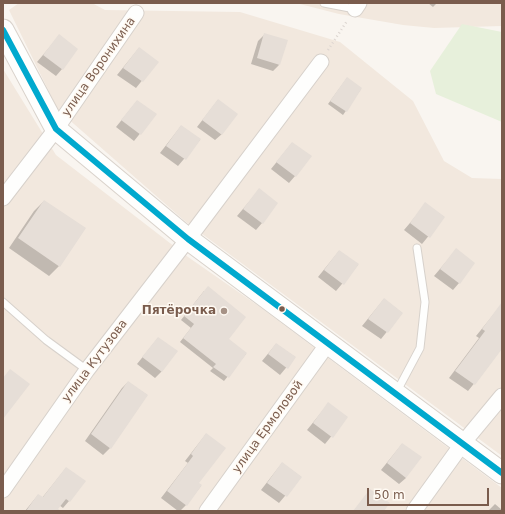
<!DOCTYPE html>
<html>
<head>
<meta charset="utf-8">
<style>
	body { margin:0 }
	#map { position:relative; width:505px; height:514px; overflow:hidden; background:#f9f5f0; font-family:"DejaVu Sans",sans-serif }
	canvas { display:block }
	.frame { position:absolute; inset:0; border:4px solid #7a5c4d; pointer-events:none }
	.scale { position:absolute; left:367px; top:488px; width:122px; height:18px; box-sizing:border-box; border:2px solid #7a5c4d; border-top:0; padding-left:5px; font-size:12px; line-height:14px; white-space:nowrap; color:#7a5c4d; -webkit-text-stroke:3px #fffaf3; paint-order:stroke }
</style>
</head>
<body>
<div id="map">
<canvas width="505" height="514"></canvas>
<div class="frame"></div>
<div class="scale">50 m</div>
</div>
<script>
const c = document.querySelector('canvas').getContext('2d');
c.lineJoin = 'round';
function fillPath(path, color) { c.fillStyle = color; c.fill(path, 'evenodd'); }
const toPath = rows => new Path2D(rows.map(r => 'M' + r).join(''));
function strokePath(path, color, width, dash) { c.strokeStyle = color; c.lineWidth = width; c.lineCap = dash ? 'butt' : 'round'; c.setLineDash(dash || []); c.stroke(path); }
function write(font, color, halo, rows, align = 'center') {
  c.font = font + ' "DejaVu Sans",sans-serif'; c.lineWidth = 3; c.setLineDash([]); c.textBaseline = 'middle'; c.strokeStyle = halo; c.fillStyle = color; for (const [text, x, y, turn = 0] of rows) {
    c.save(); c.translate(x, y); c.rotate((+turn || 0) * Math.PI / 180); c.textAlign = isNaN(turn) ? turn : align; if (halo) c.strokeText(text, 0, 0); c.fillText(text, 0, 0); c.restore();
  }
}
fillPath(toPath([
	[19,3,92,3,105,10,240,12,340,42,413,101,444,161,472,178,502,179,502,456,186,222,58,110,9,10],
	[296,3,502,3,502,26,434,28,403,25,339,14],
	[3,69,56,155,188,257,260,307,502,488,502,511,3,511]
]), '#f2e8de');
fillPath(toPath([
	[462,24,502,32,502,122,436,94,430,71]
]), '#e7f0db');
fillPath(toPath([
	[428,3,437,3,433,7],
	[265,34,279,65,273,71,251,64,258,41],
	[59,36,62,69,56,76,37,62],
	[139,48,157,62,136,88,117,75],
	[347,78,361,89,343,115,328,104],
	[218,100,222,134,215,140,197,127],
	[137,101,155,115,134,141,116,127],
	[181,126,200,140,178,166,160,153],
	[292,143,295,176,289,183,271,169],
	[259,190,262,223,256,230,237,216],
	[44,201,59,266,49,276,9,248,34,211],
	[426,204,444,217,422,244,404,230],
	[456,250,459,283,453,290,434,276],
	[339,251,358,265,336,291,318,277],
	[204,291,227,339,246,354,224,381,210,371,213,368,180,342,191,328,181,320],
	[384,299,402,313,381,339,362,326],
	[498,309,502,313,502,342,489,365,468,391,449,378,479,338,476,336],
	[158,338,162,371,155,378,137,364],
	[276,344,295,357,280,375,262,361],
	[128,382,147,395,110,448,103,455,85,441,122,388],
	[328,404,347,417,325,444,307,430],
	[206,434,198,484,201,486,186,505,180,511,178,511,161,498,188,463,185,461],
	[402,444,406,478,399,484,381,470],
	[282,463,301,477,279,503,261,490],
	[66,468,69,501,63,508,59,505,55,511,25,511,38,495,42,498],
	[495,504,502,510,502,511,488,511]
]), '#0003');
fillPath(toPath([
	[264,33,288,40,280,65,257,58],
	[59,34,78,49,63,70,43,55],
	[139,47,159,62,143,82,123,68],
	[347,77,362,88,347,112,330,101],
	[218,99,238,114,222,135,202,120],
	[137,100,157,114,141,135,121,120],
	[181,125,201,139,186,160,166,146],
	[292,142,312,156,296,177,276,162],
	[259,188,278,203,263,224,243,209],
	[44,200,86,228,60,267,18,238],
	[425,202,445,217,430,238,410,223],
	[456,248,475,263,460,284,440,269],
	[339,250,359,264,344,285,324,270],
	[208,286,246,317,229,339,247,353,229,378,213,367,216,364,183,338,194,324,184,316],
	[384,298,403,313,388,333,368,319],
	[502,302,502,349,475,385,455,371,485,331,482,329],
	[158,337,178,351,162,372,142,357],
	[276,343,296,357,288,369,268,354],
	[10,369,30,384,3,419,3,378],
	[128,381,148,395,111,449,91,434],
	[328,402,348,417,333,438,313,423],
	[206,433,226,448,199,483,202,485,187,506,167,491,193,456,191,454],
	[402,443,422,457,406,478,387,463],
	[282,462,302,477,287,497,267,483],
	[66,467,86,481,70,502,66,499,58,509,61,511,26,511,38,494,43,497],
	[370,489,390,503,384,511,353,511]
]), '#e6ded7');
const lane = toPath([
	[324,3,355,9],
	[3,302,46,340,87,370],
	[396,393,420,348,425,302,417,248]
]);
const street = toPath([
	[355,9,359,3],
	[3,198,56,129,136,13],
	[3,490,87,370,188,239,321,62],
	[207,511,329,342],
	[414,511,463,443,502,396]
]);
const secondary = toPath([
	[3,30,56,129,188,239,502,473]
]);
strokePath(lane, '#d7d1cb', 9);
strokePath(street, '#d7d1cb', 17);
strokePath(secondary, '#d9d2cb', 23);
strokePath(toPath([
	[328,50,347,21]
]), '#dcd5d0', 2.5, [1, 3]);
strokePath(lane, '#fefefd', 7);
strokePath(street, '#fefefd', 15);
strokePath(secondary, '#fefefd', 21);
strokePath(toPath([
	[3,30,56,129,188,239,502,473]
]), '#00a9ce', 6);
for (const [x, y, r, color] of [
	[282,309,3.5,"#7a5c4d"],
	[224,311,4,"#a69286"]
]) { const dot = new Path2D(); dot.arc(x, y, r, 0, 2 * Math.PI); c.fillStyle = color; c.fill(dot); strokePath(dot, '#fffaf3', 1.5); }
write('12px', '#7a5c4d', '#fffaf3', [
	["улица Воронихина",99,67,-55],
	["улица Кутузова",95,361,-53],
	["улица Ермоловой",268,427,-54]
]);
write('bold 12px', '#7a5c4d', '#fffaf3', [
	["Пятёрочка",216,311]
], 'right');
</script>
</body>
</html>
